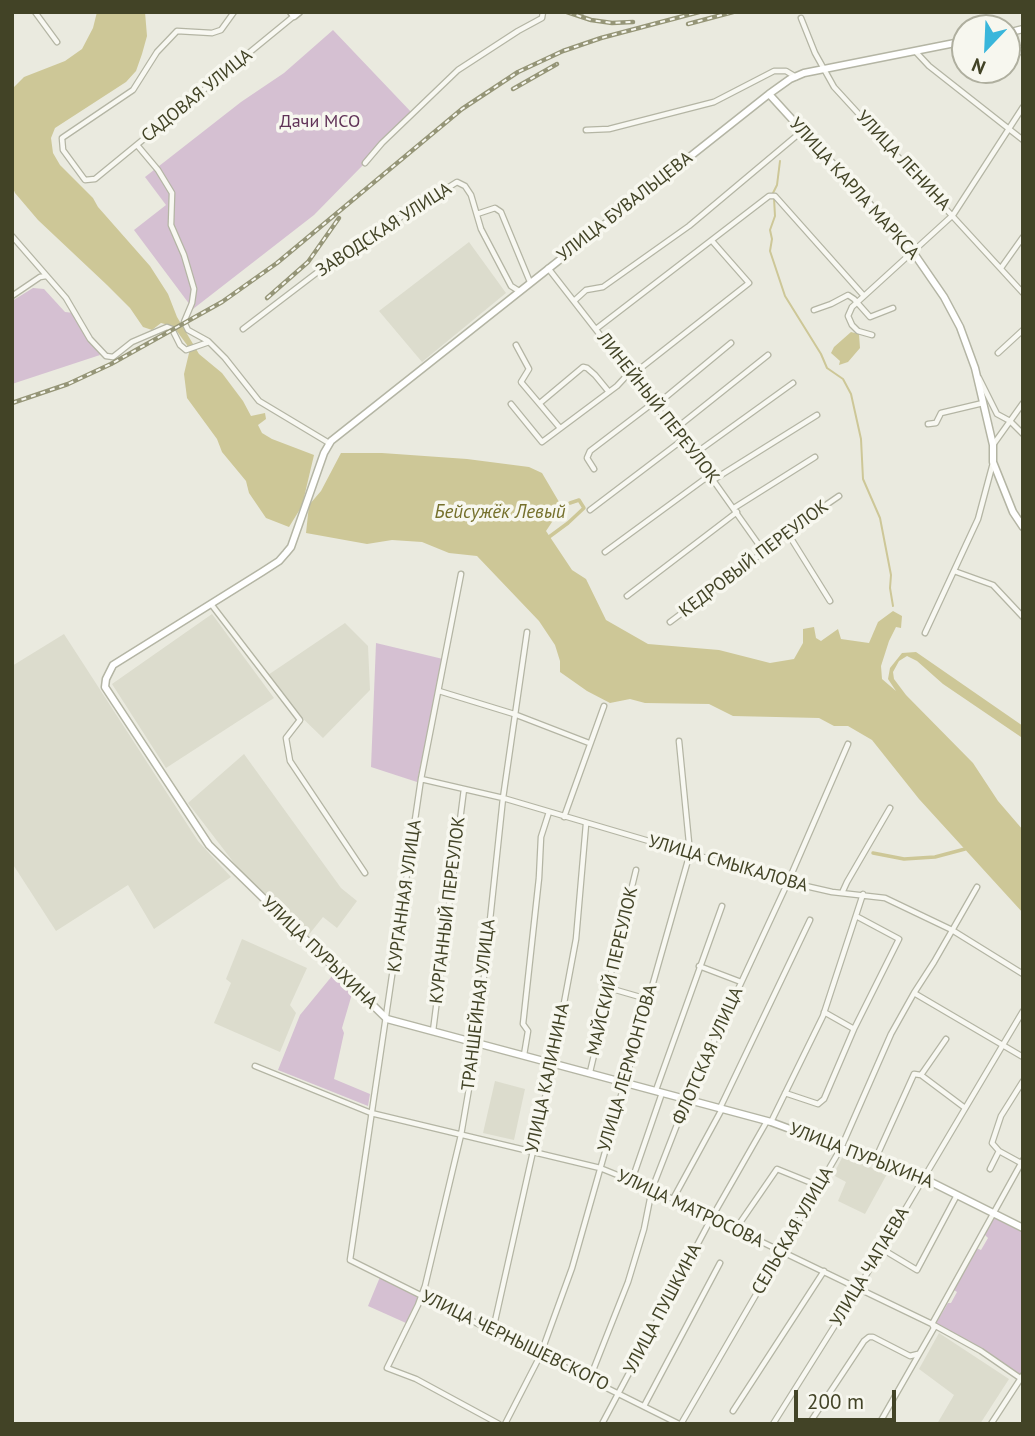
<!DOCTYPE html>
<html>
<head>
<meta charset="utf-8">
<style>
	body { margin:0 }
	#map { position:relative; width:1035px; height:1436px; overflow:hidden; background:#eaeadf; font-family:"PT Sans",sans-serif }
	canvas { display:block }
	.frame { position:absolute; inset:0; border:14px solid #424326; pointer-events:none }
	.north { position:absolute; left:951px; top:14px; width:70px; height:70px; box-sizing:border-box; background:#f7f7ef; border:2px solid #afaf9f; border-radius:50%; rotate:203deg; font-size:19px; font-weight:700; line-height:28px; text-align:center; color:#424326 }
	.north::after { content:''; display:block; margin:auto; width:24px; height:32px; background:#39b6db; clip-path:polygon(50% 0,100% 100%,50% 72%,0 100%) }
	.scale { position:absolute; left:794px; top:1390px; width:102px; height:32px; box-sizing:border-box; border:4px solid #424326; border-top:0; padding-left:9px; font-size:21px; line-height:24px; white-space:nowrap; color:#424326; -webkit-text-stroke:5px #f7f7ef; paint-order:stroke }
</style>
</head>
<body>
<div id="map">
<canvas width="1035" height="1436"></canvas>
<div class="frame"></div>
<div class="north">N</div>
<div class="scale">200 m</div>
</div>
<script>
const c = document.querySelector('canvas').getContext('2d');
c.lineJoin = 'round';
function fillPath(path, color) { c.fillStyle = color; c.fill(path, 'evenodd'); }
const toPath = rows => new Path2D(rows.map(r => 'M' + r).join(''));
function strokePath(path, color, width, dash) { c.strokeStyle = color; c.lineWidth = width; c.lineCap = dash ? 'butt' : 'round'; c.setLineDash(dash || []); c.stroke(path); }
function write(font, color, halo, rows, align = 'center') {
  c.font = font + ' "PT Sans",sans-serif'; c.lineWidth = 7; c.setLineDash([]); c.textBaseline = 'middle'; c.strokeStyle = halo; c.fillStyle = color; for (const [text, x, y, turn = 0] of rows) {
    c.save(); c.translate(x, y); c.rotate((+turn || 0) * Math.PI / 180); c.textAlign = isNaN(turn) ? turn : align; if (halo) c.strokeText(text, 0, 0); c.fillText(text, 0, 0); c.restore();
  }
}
fillPath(toPath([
	[469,242,506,293,422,362,379,311],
	[212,614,274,698,166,768,112,684],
	[345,623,368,646,370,690,323,738,293,709,268,675],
	[64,634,198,841,231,877,154,929,128,885,56,931,12,863,12,666],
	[244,754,341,888,357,901,337,928,323,917,307,937,241,872,188,803],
	[242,939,307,968,290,1005,296,1013,280,1052,214,1023,231,983,226,979],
	[495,1081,525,1089,514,1140,483,1133],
	[843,1156,887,1174,865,1214,838,1201,846,1182,833,1175],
	[939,1333,1009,1379,980,1424,937,1424,954,1395,919,1369]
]), '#dcdccd');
fillPath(toPath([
	[333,30,413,114,314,215,193,309,134,230,166,205,145,177,241,102,284,73],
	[33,288,44,289,65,312,74,313,100,355,12,384,12,301],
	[376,643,443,659,417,782,371,767],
	[332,976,352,994,342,1028,344,1033,334,1079,370,1094,368,1106,278,1070,300,1015],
	[993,1216,1023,1231,1023,1373,1020,1375,935,1325,948,1303,951,1303,957,1292,954,1290,976,1248,981,1250,988,1238,984,1234],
	[380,1277,419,1296,406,1323,368,1306]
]), '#d5c0d2');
fillPath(toPath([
	[97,12,145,12,147,36,142,54,136,71,126,82,55,128,51,138,53,153,60,165,93,198,98,207,150,266,168,294,177,317,199,354,222,373,243,401,251,416,265,413,266,419,258,425,262,433,272,439,314,455,302,506,289,527,266,518,249,493,246,481,222,452,217,439,187,398,184,374,189,353,187,345,173,326,161,323,152,330,143,327,130,308,107,285,38,220,15,193,12,186,12,89,24,77,65,61,82,49,93,28],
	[851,332,859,334,860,348,848,362,839,365,840,361,831,353,834,347],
	[341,453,382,453,467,459,529,467,542,473,562,507,546,531,572,570,586,579,606,620,648,644,719,650,770,663,794,659,803,643,803,629,814,627,816,638,821,641,838,629,841,639,869,643,878,622,893,611,902,616,901,628,896,627,889,641,881,666,882,679,896,691,888,679,890,668,902,653,916,652,1023,726,1021,737,943,684,917,661,907,656,899,661,893,672,894,679,906,695,973,763,998,801,1023,830,1023,913,919,799,872,740,848,726,834,726,819,718,733,716,709,704,645,703,630,699,610,703,587,691,560,672,560,661,555,645,539,621,477,556,449,553,422,542,392,540,367,544,306,533,309,505,321,491]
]), '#cdc797');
strokePath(toPath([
	[773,193,777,185,780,161],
	[774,198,775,216,770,230,772,239,770,251,785,296,821,354,827,368,843,379,851,394,861,439,863,479,880,518,891,575,890,588,893,606]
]), '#cdc797', 2);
strokePath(toPath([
	[549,537,568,523,584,508,579,500,570,503],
	[873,853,904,859,935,857,965,849]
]), '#cdc797', 3.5);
const street = toPath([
	[35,12,57,42],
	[234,12,221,30,212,33,177,31,157,52,133,90,62,138,63,150,85,180,95,179,294,16],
	[579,12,581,12],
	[801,18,815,53,834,87,1023,293],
	[915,51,929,66,1023,140],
	[586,130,609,129,714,102,774,71,786,71,796,77],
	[137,145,158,170,172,193,171,225,184,255,194,289,192,303,184,322,188,330,208,341,225,358,259,401,329,443],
	[365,163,382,143,458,70,518,31,542,18,543,12],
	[477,214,495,208,501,212,530,282],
	[12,236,66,298,90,339,106,356,113,357,132,342,167,327,172,329,180,345,186,350,209,342],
	[548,268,713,480,764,552],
	[1001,268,1023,237],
	[12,296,40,277,46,276],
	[574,301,586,290,603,287,689,226,801,132],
	[814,310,831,304,848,295,854,299,870,317,893,308],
	[243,329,340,255,457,182,465,186,471,195,481,229,511,286,519,291],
	[596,329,769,196,775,196,864,296],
	[872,335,858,331,852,325,848,316,852,307,953,215,1023,107],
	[516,345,529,369,521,382,560,428],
	[998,353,1023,330],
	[632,375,749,283,713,242],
	[979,378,997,414,1010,421,1023,434],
	[540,403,583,367,587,368,595,375,609,392],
	[511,404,542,442,617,386,630,372],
	[655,406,731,343],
	[928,424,936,423,941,413,983,403],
	[674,430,768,355],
	[993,445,1023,403],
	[693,455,793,383],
	[594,469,587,458,590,451,653,403],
	[713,480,817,415],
	[734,508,815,457],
	[590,510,681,441],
	[787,532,830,601],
	[605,552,710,475],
	[954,571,993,585,1023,617],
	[461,574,421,779,350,1260,679,1424],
	[627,596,737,512],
	[211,604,300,720,286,738,290,761,365,873],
	[670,622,758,556,762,549,839,496],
	[925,633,978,519,993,463],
	[439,691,514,714,589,743],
	[421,779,503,798,788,882,832,892,885,898,952,930,1023,974],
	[564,817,604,706],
	[842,893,847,882,890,808],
	[699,966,741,982],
	[609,988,647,999],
	[914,993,1023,1057],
	[824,1012,854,1029],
	[433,1031,464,789],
	[524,1055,528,1031,523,1024,539,878,541,837,549,812],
	[255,1066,371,1113,600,1168,652,1189,932,1324,981,1351,1023,1380],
	[590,1072,595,1051,595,1039,636,870],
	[921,1075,965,1108],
	[656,1090,722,906],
	[785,1093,818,1104,824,1099,854,1029,899,939,856,916],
	[720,1108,810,920],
	[771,1122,823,1016,863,894],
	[999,1151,1021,1163],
	[875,1160,914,1074,921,1075,946,1039],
	[990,1169,999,1151,992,1143,1001,1116,1023,1081],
	[632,1180,662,1093],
	[673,1199,722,1109],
	[735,1230,777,1169,819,1186],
	[882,1249,917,1270,957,1195],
	[493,1330,553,1062,576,939,586,824],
	[590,1378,628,1282,644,1229,652,1189,687,1099,788,882,848,744],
	[644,1406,720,1263],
	[733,1411,824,1271],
	[499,1424,416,1379,387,1368,418,1305,425,1286,461,1135,477,1042,503,798,527,632],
	[505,1424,540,1356,572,1268,690,853,679,741],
	[602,1424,711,1219,767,1121],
	[681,1424,841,1148,891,1034,914,993,934,962,977,887],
	[773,1424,859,1287,1023,1011],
	[809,1424,864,1341,869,1337,873,1337,910,1356,918,1354],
	[879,1424,934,1328,932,1324,1023,1160],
	[991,1424,1023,1375]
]);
const secondary = toPath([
	[291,12,294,16,299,12],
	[1007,33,1023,29],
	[1007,40,1023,52],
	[965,41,804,73,790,79,769,94,331,441,324,453,291,547,286,553,279,561,262,572,113,665,106,679,105,687,209,845,387,1019,771,1122,923,1178,1023,1228],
	[769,94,913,252,944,297,960,327,975,368,993,445,993,462,1013,512,1023,527]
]);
strokePath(street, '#b4b5a4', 7);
strokePath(secondary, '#b4b5a4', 9);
strokePath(street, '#f8f8f2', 4.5);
strokePath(secondary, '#fff', 6);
const rail = toPath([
	[567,12,591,20,612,23,633,22],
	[688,24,733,12],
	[513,89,557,64],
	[267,298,308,262,339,218],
	[12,403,68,384,111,364,222,302,277,263,462,109,518,72,563,51,601,38,699,12]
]);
strokePath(rail, '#959577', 4.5);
strokePath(rail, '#f7f7ef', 2, [5]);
write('18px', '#424326', '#f7f7ef', [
	["САДОВАЯ УЛИЦА",197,96,-39],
	["УЛИЦА ЛЕНИНА",903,161,47],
	["УЛИЦА КАРЛА МАРКСА",854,189,48],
	["УЛИЦА БУВАЛЬЦЕВА",625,207,-38],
	["ЗАВОДСКАЯ УЛИЦА",384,230,-33],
	["ЛИНЕЙНЫЙ ПЕРЕУЛОК",658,408,52],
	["КЕДРОВЫЙ ПЕРЕУЛОК",754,559,-37],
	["УЛИЦА СМЫКАЛОВА",728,864,16],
	["КУРГАННАЯ УЛИЦА",405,896,-82],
	["КУРГАННЫЙ ПЕРЕУЛОК",448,910,-83],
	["УЛИЦА ПУРЫХИНА",319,953,44],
	["МАЙСКИЙ ПЕРЕУЛОК",613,971,-77],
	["ТРАНШЕЙНАЯ УЛИЦА",479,1005,-83],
	["ФЛОТСКАЯ УЛИЦА",708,1056,-66],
	["УЛИЦА ЛЕРМОНТОВА",628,1068,-74],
	["УЛИЦА КАЛИНИНА",548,1078,-78],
	["УЛИЦА ПУРЫХИНА",861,1156,21],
	["УЛИЦА МАТРОСОВА",690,1209,25],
	["СЕЛЬСКАЯ УЛИЦА",793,1231,-60],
	["УЛИЦА ЧАПАЕВА",870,1267,-59],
	["УЛИЦА ПУШКИНА",663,1309,-62],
	["УЛИЦА ЧЕРНЫШЕВСКОГО",515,1341,26]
]);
write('18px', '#603257', '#f7f7ef', [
	["Дачи МСО",320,122]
]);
write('italic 19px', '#75702c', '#f7f7ef', [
	["Бейсужёк Левый",500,513]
]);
</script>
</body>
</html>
